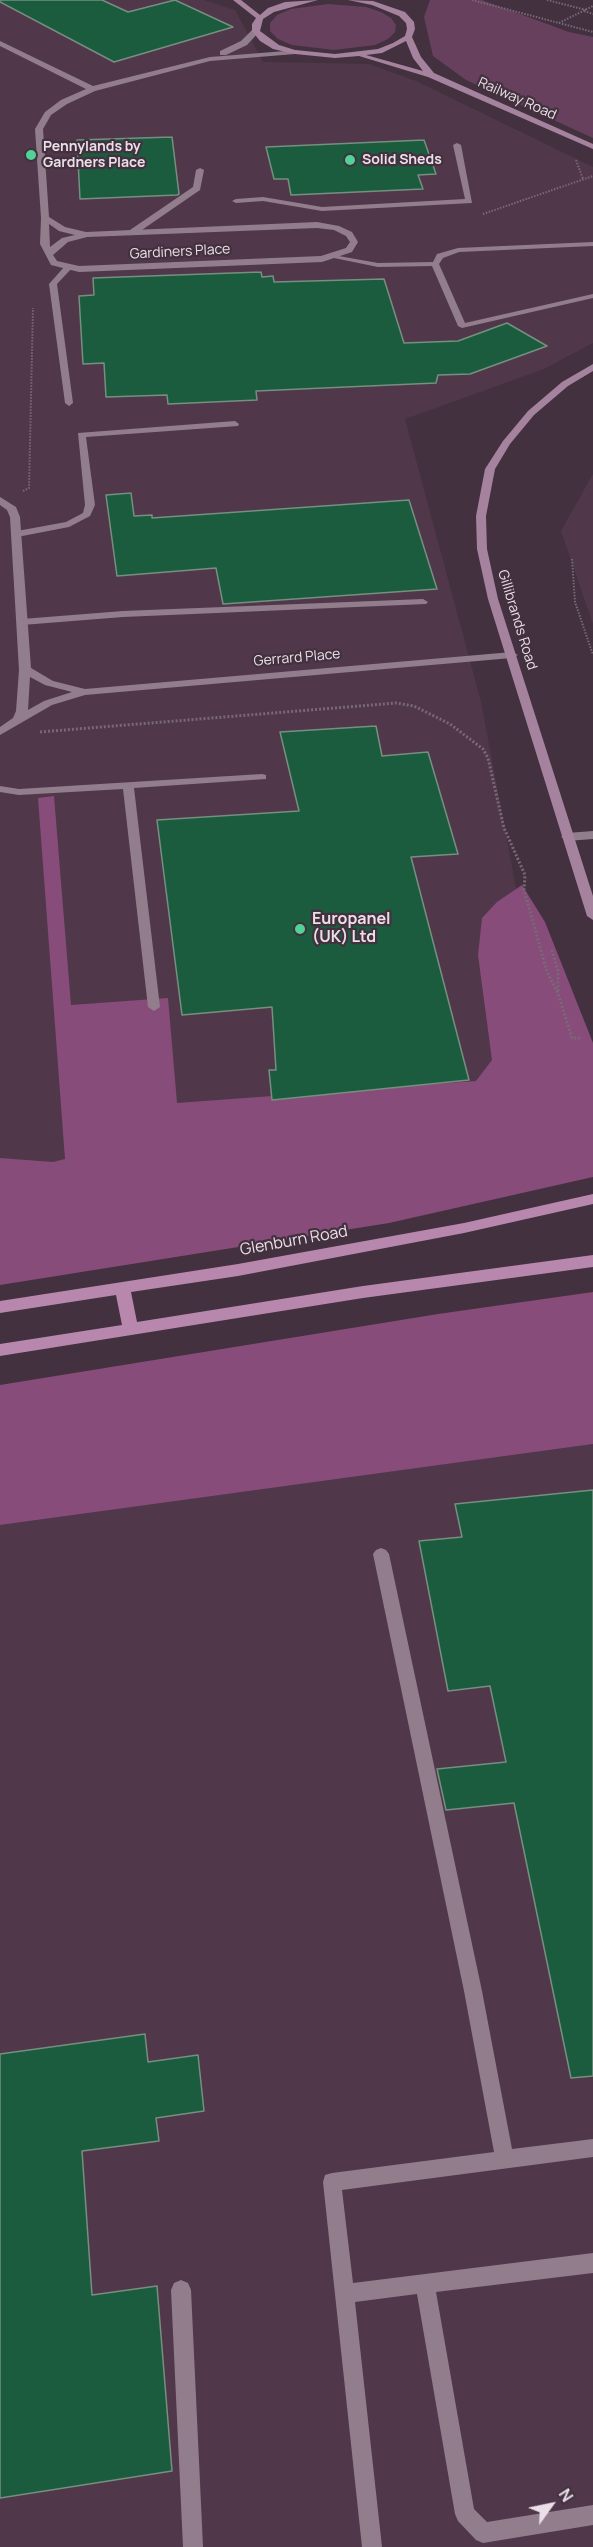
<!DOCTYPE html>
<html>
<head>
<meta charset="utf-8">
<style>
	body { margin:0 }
	#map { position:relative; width:593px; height:2547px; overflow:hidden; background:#43313f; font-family:Manrope,sans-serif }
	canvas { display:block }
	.north { position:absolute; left:521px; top:2475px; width:60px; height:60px; -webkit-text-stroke:4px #43313f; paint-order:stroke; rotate:57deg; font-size:16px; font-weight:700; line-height:24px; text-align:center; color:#ebdfe8 }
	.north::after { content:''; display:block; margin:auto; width:21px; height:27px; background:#ebdfe8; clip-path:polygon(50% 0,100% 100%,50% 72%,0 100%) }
</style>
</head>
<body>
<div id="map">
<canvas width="593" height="2547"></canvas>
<div class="north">N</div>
</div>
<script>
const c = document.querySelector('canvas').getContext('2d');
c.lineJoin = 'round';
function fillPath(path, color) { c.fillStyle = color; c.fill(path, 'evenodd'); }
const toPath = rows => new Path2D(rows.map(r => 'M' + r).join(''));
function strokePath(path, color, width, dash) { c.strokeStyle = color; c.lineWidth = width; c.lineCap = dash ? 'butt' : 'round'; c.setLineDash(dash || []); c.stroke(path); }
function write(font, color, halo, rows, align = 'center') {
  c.font = font + ' Manrope,sans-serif'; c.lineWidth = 4.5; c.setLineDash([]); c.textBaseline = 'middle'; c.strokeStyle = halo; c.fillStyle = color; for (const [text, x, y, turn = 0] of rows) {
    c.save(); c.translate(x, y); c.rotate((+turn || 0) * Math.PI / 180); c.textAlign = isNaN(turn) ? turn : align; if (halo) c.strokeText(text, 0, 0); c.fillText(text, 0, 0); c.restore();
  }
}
fillPath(toPath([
	[0,0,204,0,235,10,263,62,369,64,416,81,593,167,593,343,544,369,405,419,481,702,559,1118,54,1165,0,1161],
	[593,474,593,624,561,531],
	[593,1444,593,2547,0,2547,0,1525]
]), '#50384a');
fillPath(toPath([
	[430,0,482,0,569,32,593,37,593,138,466,80,433,56,424,17],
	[328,4,366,7,381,12,391,18,396,25,395,32,388,39,375,45,334,50,292,45,278,39,270,31,270,23,277,15,291,9]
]), '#66405d');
fillPath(toPath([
	[54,796,71,1005,168,998,177,1103,476,1081,492,1060,478,955,482,918,497,902,522,885,545,922,593,1043,593,1177,389,1223,0,1285,0,1158,53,1162,65,1159,38,798],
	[593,1292,593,1444,0,1525,0,1385,438,1314]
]), '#874c7a');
const building = toPath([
	[0,0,102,0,128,12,175,0,233,27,114,62,0,2,0,0],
	[172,137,179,194,177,195,80,199,77,140,172,137],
	[424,140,436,174,418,175,423,189,291,195,288,179,274,179,266,147,424,140],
	[261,272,262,277,273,276,274,282,384,279,404,343,458,341,507,323,547,346,470,374,438,375,436,383,256,391,257,400,168,404,167,395,106,397,104,363,83,364,79,296,94,295,93,278,261,272],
	[131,493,134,516,152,515,152,518,409,500,437,589,223,604,216,568,117,576,106,495,131,493],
	[376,726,382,756,428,752,458,854,411,857,469,1080,272,1100,269,1070,276,1070,272,1007,182,1015,157,820,299,811,280,732,376,726],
	[593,1490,593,2076,571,2078,514,1803,446,1810,437,1769,506,1762,490,1686,448,1691,419,1541,462,1537,455,1504,593,1490],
	[145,2034,148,2062,198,2055,204,2111,156,2118,159,2141,82,2151,92,2295,157,2286,172,2471,0,2498,0,2054,145,2034]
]);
fillPath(building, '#1b5b3e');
strokePath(building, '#768f81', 1.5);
strokePath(toPath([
	[472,0,593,32],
	[547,0,586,10],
	[584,11,593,14],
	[559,23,593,6],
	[576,160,583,179],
	[483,214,593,176],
	[23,491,29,488,33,308],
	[572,559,575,602,593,655]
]), '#796976', 2, [1.5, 1.5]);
strokePath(toPath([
	[40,732,396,703,414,706,450,724,483,749,488,758,504,828,525,875,524,890,547,972,558,993,572,1038,582,1038],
	[552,950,558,971,558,991]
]), '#796976', 3, [2, 2]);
fillPath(toPath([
	[457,143,461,145,472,203,322,211,263,201,236,203,232,201,236,199,263,197,322,207,465,199,453,145,457,143],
	[200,168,204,170,200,190,136,234,130,234,130,230,193,187,196,170,200,168],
	[593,242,593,246,459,252,443,258,439,264,465,323,593,294,593,298,462,328,458,326,432,266,378,267,329,257,333,255,378,263,433,262,437,254,458,248,593,242],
	[65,266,72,268,57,284,73,403,69,406,65,403,49,284,65,266],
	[235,421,239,424,238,426,86,437,95,505,90,516,69,527,17,537,12,534,17,531,66,522,83,513,85,505,78,433,235,421],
	[423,599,428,602,426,604,123,617,22,625,17,622,22,619,123,611,423,599],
	[262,774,266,775,266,779,134,788,160,1007,154,1011,148,1007,123,789,19,795,0,792,0,786,19,789,262,774],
	[381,1548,386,1550,389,1554,482,1991,512,2149,593,2139,593,2157,342,2190,353,2283,593,2253,593,2273,436,2292,474,2509,487,2522,593,2505,593,2525,483,2543,476,2540,458,2521,455,2514,417,2294,355,2302,382,2547,362,2547,323,2182,325,2175,332,2173,494,2152,464,1991,373,1554,376,1550,381,1548],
	[181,2280,188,2283,191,2290,203,2547,183,2547,171,2290,174,2283,181,2280]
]), '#927d8d');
fillPath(toPath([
	[253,29,260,31,247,45,226,55,220,55,220,51,241,41,253,29],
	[0,41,93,86,210,57,298,50,295,54,210,61,95,91,67,104,51,115,43,129,49,217,65,227,86,232,317,222,339,226,352,232,358,242,352,252,322,262,79,272,51,265,40,244,41,218,35,129,45,112,61,100,86,89,0,46,0,41],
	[49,224,59,231,75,235,62,238,50,247,49,224],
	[317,228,334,230,346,236,350,242,346,248,321,256,79,266,57,261,53,255,68,242,87,237,317,228],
	[0,497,16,507,20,517,31,668,53,681,85,689,512,652,518,655,512,658,85,695,52,705,0,735,0,727,13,718,16,711,19,670,10,517,7,510,0,505,0,497],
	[30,677,45,685,72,692,44,701,28,710,30,677],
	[593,831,593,839,567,841,561,837,567,833,593,831]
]), '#927d8d');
fillPath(toPath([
	[233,0,241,0,260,15,268,8,285,2,318,0,274,12,263,19,260,31,279,45,295,50,335,54,378,49,393,43,405,36,407,29,406,23,399,16,372,5,348,0,373,1,405,12,414,22,415,29,412,37,421,57,434,73,593,144,593,149,428,77,359,56,335,58,295,54,273,49,260,41,252,31,252,24,256,18,233,0],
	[406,41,413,58,423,71,366,55,382,53,406,41],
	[593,364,593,371,568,386,534,415,510,444,495,469,486,516,487,549,498,599,593,896,593,920,587,916,488,599,477,549,476,516,485,469,503,441,528,411,562,382,593,364]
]), '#a5829d');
fillPath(toPath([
	[593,1194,593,1204,464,1233,238,1276,131,1292,137,1322,363,1286,593,1255,593,1267,363,1298,0,1356,0,1344,122,1325,116,1295,0,1313,0,1301,238,1264,464,1223,593,1194]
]), '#b887ad');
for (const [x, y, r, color] of [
	[31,155,6,"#51d397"],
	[350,160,6,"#51d397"],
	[300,929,6,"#51d397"]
]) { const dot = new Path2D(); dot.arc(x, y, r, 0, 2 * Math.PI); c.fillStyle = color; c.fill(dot); strokePath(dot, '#43313f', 2); }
write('14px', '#ebdfe8', '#43313f', [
	["Railway Road",517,99,24],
	["Gardiners Place",180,252,-3],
	["Gillibrands Road",517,620,73],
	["Gerrard Place",297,658,-5]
]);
write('bold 14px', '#ebdfe8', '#43313f', [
	["Pennylands by",43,147],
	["Gardners Place",43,163],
	["Solid Sheds",362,160]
], 'left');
write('bold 16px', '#ebdfe8', '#43313f', [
	["Europanel",312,920],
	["(UK) Ltd",312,938]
], 'left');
write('16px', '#ebdfe8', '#43313f', [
	["Glenburn Road",294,1241,-10]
]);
</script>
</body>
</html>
